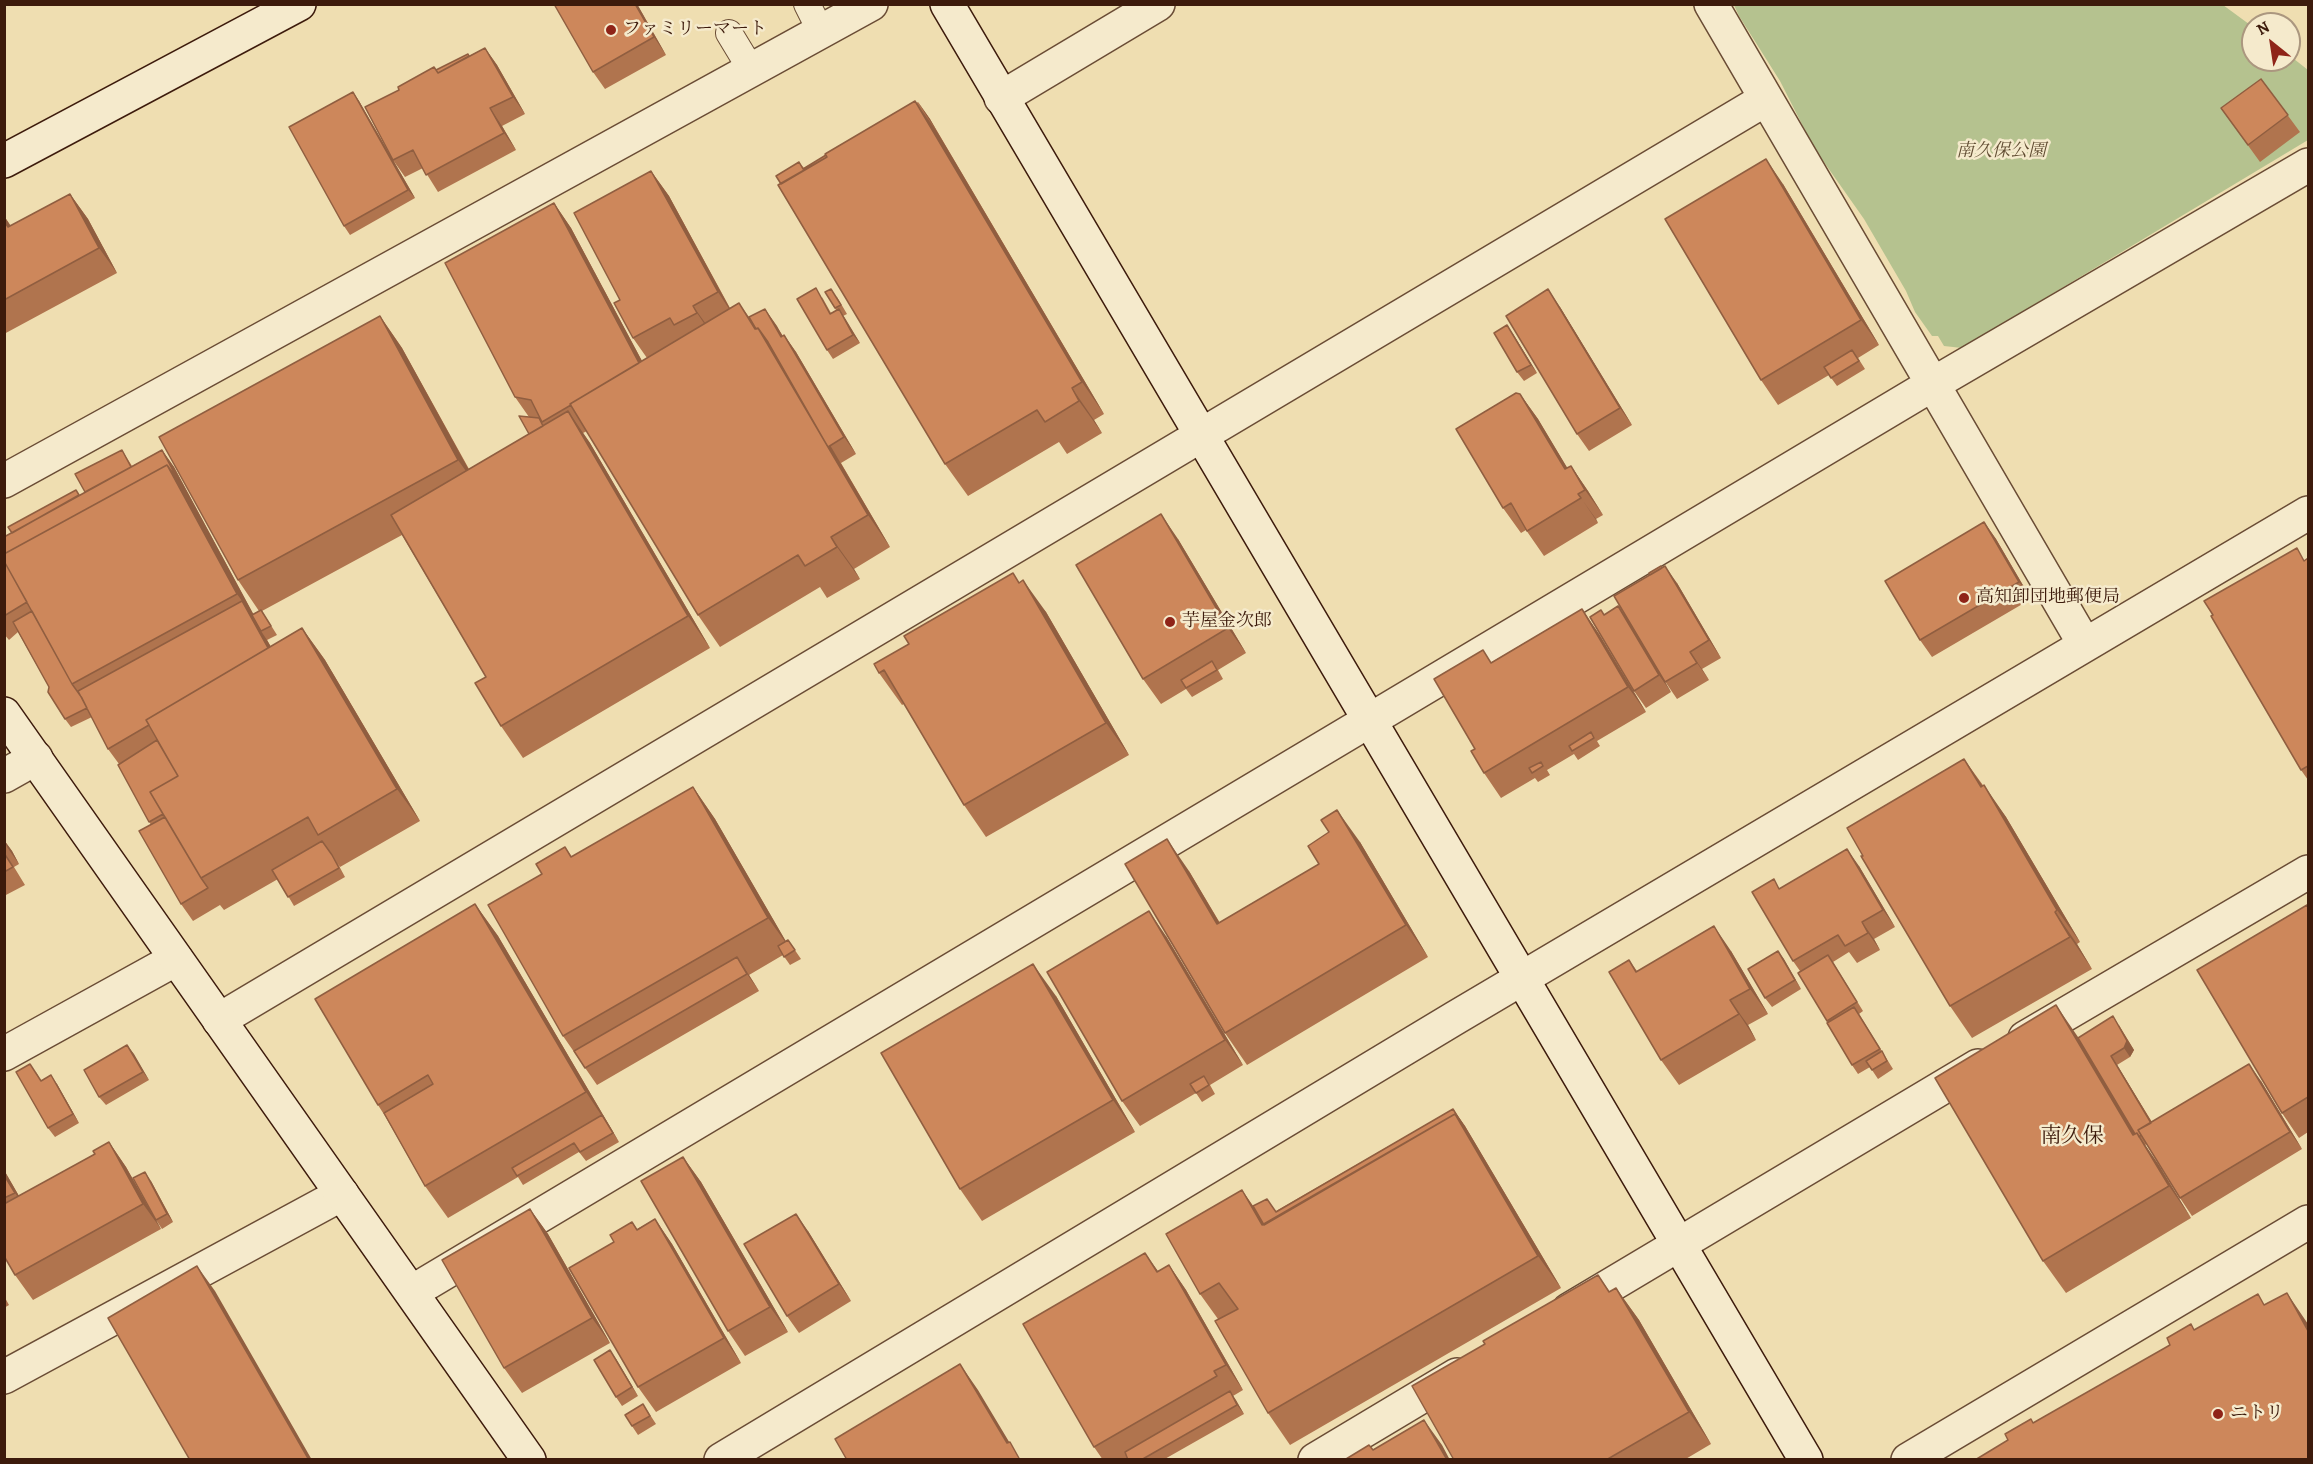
<!DOCTYPE html>
<html>
<head>
<meta charset="utf-8">
<style>
	body { margin:0 }
	#map { position:relative; width:2313px; height:1464px; overflow:hidden; background:#efdeb1; font-family:Alegreya,serif }
	canvas { display:block }
	.frame { position:absolute; inset:0; border:6px solid #3d1b0c; pointer-events:none }
	.north { position:absolute; left:2241px; top:12px; width:60px; height:60px; box-sizing:border-box; background:#f5eacc; border:2px solid #ab977f; border-radius:50%; rotate:330deg; font-size:16px; font-weight:700; line-height:24px; text-align:center; color:#3d1b0c }
	.north::after { content:''; display:block; margin:auto; width:21px; height:27px; background:#8f2418; clip-path:polygon(50% 0,100% 100%,50% 72%,0 100%) }
</style>
</head>
<body>
<div id="map">
<canvas width="2313" height="1464"></canvas>
<div class="frame"></div>
<div class="north">N</div>
</div>
<script>
const c = document.querySelector('canvas').getContext('2d');
c.lineJoin = 'round';
function fillPath(path, color) { c.fillStyle = color; c.fill(path, 'evenodd'); }
const toPath = rows => new Path2D(rows.map(r => 'M' + r).join(''));
function strokePath(path, color, width, dash) { c.strokeStyle = color; c.lineWidth = width; c.lineCap = dash ? 'butt' : 'round'; c.setLineDash(dash || []); c.stroke(path); }
function write(font, color, halo, rows, align = 'center') {
  c.font = font + ' Alegreya,"Noto Serif JP",serif'; c.lineWidth = 5; c.setLineDash([]); c.textBaseline = 'middle'; c.strokeStyle = halo; c.fillStyle = color; for (const [text, x, y, turn = 0] of rows) {
    c.save(); c.translate(x, y); c.rotate((+turn || 0) * Math.PI / 180); c.textAlign = isNaN(turn) ? turn : align; if (halo) c.strokeText(text, 0, 0); c.fillText(text, 0, 0); c.restore();
  }
}
fillPath(toPath([
	[1734,5,2223,5,2253,27,2253,60,2289,60,2289,55,2308,70,2308,140,1962,348,1944,346,1938,336,1932,336,1915,312,1906,291,1864,219,1814,148,1780,81,1739,16]
]), '#b5c28f');
const lane = toPath([
	[807,4,821,32],
	[729,33,752,71]
]);
const street = toPath([
	[1711,4,2085,645],
	[1001,98,1158,4],
	[4,481,871,4],
	[4,776,36,758],
	[219,1020,1766,99],
	[2025,1038,2308,872],
	[4,1054,176,959],
	[412,1292,1933,384,2308,165],
	[1569,1310,1978,1066],
	[4,1377,342,1194],
	[721,1460,1455,1018,2308,513],
	[1315,1460,1457,1375],
	[1908,1460,2308,1222]
]);
const secondary = toPath([
	[947,4,1806,1460],
	[4,161,299,4],
	[4,714,529,1460]
]);
strokePath(lane, '#6a4c35', 28);
strokePath(street, '#6a4c35', 36);
strokePath(secondary, '#3d1b0c', 36);
strokePath(lane, '#f5eacc', 26);
strokePath(street, '#f5eacc', 33);
strokePath(secondary, '#f5eacc', 33);
fillPath(toPath([
	[637,4,666,55,605,89,593,72],
	[485,48,497,65,525,114,502,126,516,150,438,192,423,168,405,177,393,160,436,70,469,56],
	[2261,79,2300,132,2260,162,2221,108],
	[353,92,359,101,415,198,350,235,344,226],
	[918,102,930,119,1104,414,1094,420,1102,433,1067,454,1059,442,968,496,945,464,781,184,799,162,804,168],
	[651,171,669,196,730,308,739,303,749,317,765,309,783,336,784,335,796,352,856,454,841,463,890,547,854,569,860,579,827,598,820,587,720,647,698,615,587,431,583,433,590,443,710,648,523,758,501,726,486,677,402,535,262,611,277,635,267,640,271,647,302,628,325,660,420,821,340,867,338,864,345,877,294,906,278,879,224,910,220,905,193,921,181,904,151,825,119,764,108,749,92,717,71,727,65,719,49,687,18,632,9,640,4,634,4,537,85,492,122,450,132,466,162,450,174,467,253,614,259,611,238,580,380,316,402,348,469,469,529,434,529,417,515,397,554,203,571,228,642,361,647,358,633,338,620,300],
	[1783,184,1879,345,1858,358,1865,369,1837,386,1829,375,1778,405,1761,380],
	[70,194,88,219,117,273,4,334,4,216,11,226],
	[825,292,837,297,847,314,843,316,860,343,833,359,827,350,822,297,831,313,836,310],
	[1560,307,1632,425,1589,451,1577,434],
	[1513,334,1537,373,1524,381,1517,372],
	[1520,394,1538,419,1567,468,1571,466,1588,491,1603,515,1596,519,1598,523,1544,556,1526,530,1521,533,1503,508],
	[1984,522,1996,539,2031,599,1932,657,1920,640],
	[1178,539,1246,653,1218,670,1223,679,1192,697,1186,689,1161,704,1143,679],
	[2308,558,2308,780,2301,770,2305,560],
	[1020,583,1046,612,1129,755,986,837,964,805,904,704,902,705,879,673],
	[1677,583,1721,658,1702,669,1709,680,1677,699,1662,677,1671,692,1646,708,1634,691,1618,606,1628,620],
	[1582,609,1599,634,1646,712,1597,741,1600,746,1578,760,1574,754,1547,770,1550,775,1538,782,1535,778,1501,798,1484,773,1475,749,1492,662],
	[1964,759,2006,817,2080,942,2077,944,2092,969,1972,1038,1950,1006],
	[693,787,715,819,786,942,788,940,801,959,790,965,783,955,749,975,759,991,597,1085,563,1036,542,874,565,847,572,857],
	[4,840,12,851,19,864,14,867,25,885,4,896],
	[1360,842,1428,957,1247,1065,1225,1033,1189,871,1220,923],
	[1859,866,1895,927,1874,939,1880,950,1857,963,1849,952,1833,962,1863,1011,1859,1014,1893,1069,1878,1079,1870,1067,1858,1074,1852,1065,1828,1022,1798,973,1800,971,1793,961,1780,888],
	[475,904,498,936,619,1142,586,1161,579,1152,523,1185,518,1177,448,1218,425,1186,385,1116,378,1105],
	[2308,908,2308,1132,2299,1138,2282,1113],
	[1166,936,1243,1065,1210,1085,1215,1094,1202,1102,1196,1093,1140,1126,1122,1101],
	[1731,951,1768,1014,1748,1025,1756,1040,1679,1085,1661,1060,1629,960,1637,971],
	[1778,951,1801,989,1772,1007,1765,998],
	[1056,996,1135,1132,982,1221,960,1189],
	[2119,1025,2134,1050,2130,1057,2117,1065,2152,1122,2261,1081,2302,1149,2192,1216,2180,1198,2147,1144,2145,1145,2191,1218,2066,1293,2043,1261,2079,1038],
	[127,1045,149,1080,106,1105,99,1097],
	[36,1072,41,1081,57,1084,79,1123,55,1137,48,1128],
	[1453,1109,1465,1126,1561,1288,1290,1445,1268,1413,1218,1319,1200,1294,1242,1190,1253,1206,1276,1211],
	[109,1142,126,1167,161,1229,33,1300,15,1275,4,1256,4,1170,19,1196,95,1154],
	[683,1157,701,1182,788,1332,745,1356,728,1331],
	[151,1181,173,1222,162,1229,156,1220],
	[530,1209,548,1234,610,1343,522,1393,504,1368],
	[655,1219,672,1244,741,1363,656,1412,638,1387,614,1242,632,1222,637,1229],
	[808,1231,851,1301,799,1333,787,1316],
	[1169,1265,1186,1290,1243,1390,1233,1396,1244,1414,1163,1460,1103,1460,1094,1447,1158,1271],
	[1598,1275,1610,1292,1616,1288,1639,1320,1711,1444,1684,1460,1454,1460,1485,1344],
	[4,1296,9,1305,4,1308],
	[616,1359,638,1396,622,1406,616,1397],
	[643,1404,656,1424,638,1435,632,1426]
]), '#b0744e');
fillPath(toPath([
	[635,4,637,4,666,55,654,37],
	[485,48,497,65,525,114,513,97],
	[353,92,359,101,415,198,408,190],
	[915,101,938,133,1104,414,1082,382],
	[918,102,930,119,938,133,926,115],
	[490,108,502,126,516,150,504,133],
	[1766,159,1783,184,1879,345,1861,320],
	[651,171,669,196,735,318,718,292],
	[70,194,88,219,117,273,99,248],
	[554,203,571,228,658,391,641,366],
	[4,216,8,222,25,252,8,227,4,221],
	[1548,289,1560,307,1632,425,1620,408],
	[693,306,711,331,714,338,697,313],
	[765,309,777,326,793,355,781,337],
	[839,309,845,318,860,343,853,335],
	[380,316,402,348,481,492,458,460],
	[1507,325,1513,334,1537,373,1531,365],
	[758,328,780,360,890,547,868,515],
	[784,335,796,352,856,454,844,437],
	[1072,388,1094,420,1102,433,1079,401],
	[1520,394,1538,419,1583,494,1565,469],
	[568,411,590,443,710,648,688,616],
	[162,450,174,467,262,630,261,631,267,640,289,679,271,654,242,601,237,594,167,465],
	[1571,466,1588,491,1603,515,1585,490],
	[1578,494,1596,519,1598,523,1581,498],
	[1161,514,1178,539,1246,653,1228,628],
	[1984,522,1996,539,2031,599,2019,582],
	[831,537,854,569,860,579,837,547],
	[1665,566,1677,583,1721,658,1709,640],
	[1023,580,1046,612,1129,755,1106,723],
	[1618,606,1630,623,1671,692,1659,675],
	[1582,609,1599,634,1646,712,1628,687],
	[302,628,325,660,420,821,397,789],
	[1690,652,1702,669,1709,680,1697,663],
	[1964,759,1986,791,1981,787],
	[1984,785,2006,817,2080,942,2057,910],
	[693,787,715,819,791,950,768,918],
	[1337,810,1360,842,1428,957,1406,925],
	[1167,839,1189,871,1239,956,1217,924],
	[4,840,12,851,19,864,7,847],
	[1847,849,1859,866,1895,927,1883,910],
	[475,904,498,936,619,1142,586,1092],
	[1149,911,1166,936,1243,1065,1225,1040],
	[2055,912,2077,944,2092,969,2070,937],
	[1862,922,1874,939,1880,950,1868,933],
	[1714,926,1731,951,1768,1014,1750,989],
	[1778,951,1784,959,1801,989,1795,980],
	[737,957,749,975,759,991,747,974],
	[1033,964,1056,996,1135,1132,1113,1100],
	[1730,1000,1748,1025,1756,1040,1739,1014],
	[2056,1005,2078,1037,2138,1137,2133,1135],
	[2113,1016,2134,1050,2130,1057,2124,1048],
	[127,1045,134,1054,149,1080,143,1072],
	[2111,1056,2117,1065,2160,1136,2154,1127],
	[2249,1064,2261,1081,2302,1149,2290,1132],
	[51,1075,57,1084,79,1123,73,1114],
	[1453,1109,1465,1126,1561,1288,1538,1256,1455,1114],
	[2137,1133,2159,1165,2191,1218,2169,1186],
	[109,1142,126,1167,161,1229,143,1204],
	[683,1157,701,1182,788,1332,770,1307],
	[4,1170,27,1210,15,1193,4,1175],
	[145,1172,151,1181,173,1222,167,1214],
	[1242,1190,1264,1222,1274,1239,1262,1225],
	[530,1209,548,1234,610,1343,592,1318],
	[796,1214,808,1231,851,1301,839,1284],
	[655,1219,672,1244,741,1363,724,1338],
	[1145,1253,1163,1278,1157,1272],
	[1169,1265,1186,1290,1243,1390,1226,1365],
	[197,1266,215,1291,312,1460,309,1460],
	[1616,1288,1639,1320,1711,1444,1689,1412],
	[2287,1293,2308,1324,2308,1331],
	[610,1350,616,1359,638,1396,632,1387],
	[960,1364,978,1390,1020,1460,1007,1443],
	[1230,1391,1236,1400,1244,1414,1237,1405],
	[1424,1420,1442,1445,1450,1460,1447,1460]
]), '#905e40');
const building = toPath([
	[554,4,635,4,654,37,593,72,554,4],
	[485,48,513,97,490,108,504,133,426,175,413,150,393,160,365,107,399,90,398,87,434,67,438,73,485,48],
	[468,54,469,56,438,73,436,70,468,54],
	[2261,79,2288,115,2248,145,2221,108,2261,79],
	[353,92,408,190,344,226,289,127,353,92],
	[915,101,1082,382,1072,388,1079,401,1045,422,1037,410,945,464,778,185,827,157,825,154,915,101],
	[826,155,827,157,781,184,776,176,799,162,803,169,826,155],
	[1766,159,1861,320,1761,380,1665,219,1766,159],
	[651,171,718,292,693,306,697,313,674,325,670,318,633,338,614,303,620,300,574,213,651,171],
	[70,194,99,248,4,300,4,221,8,227,70,194],
	[554,203,639,363,570,404,571,405,542,422,531,400,515,397,445,263,554,203],
	[816,288,830,314,839,309,853,335,827,350,797,299,816,288],
	[831,289,841,305,835,308,825,292,831,289],
	[1548,289,1620,408,1577,434,1506,316,1548,289],
	[739,303,755,329,758,328,868,515,831,537,837,547,805,566,798,555,698,615,570,404,739,303],
	[765,309,781,337,784,335,844,437,828,447,768,342,758,328,756,329,749,317,765,309],
	[380,316,458,460,238,580,159,437,380,316],
	[1507,325,1531,365,1517,372,1494,333,1507,325],
	[1852,350,1859,361,1831,378,1824,367,1852,350],
	[1516,393,1520,394,1565,469,1571,466,1585,490,1578,494,1581,498,1527,531,1511,503,1503,508,1456,429,1516,393],
	[568,411,688,616,501,726,475,683,486,677,391,515,568,411],
	[519,416,539,418,543,426,529,434,519,416],
	[122,450,131,467,85,492,75,474,122,450],
	[162,450,178,480,167,465,4,554,4,537,162,450],
	[167,465,237,594,72,684,4,561,4,554,167,465],
	[76,490,79,495,12,533,8,527,76,490],
	[1161,514,1228,628,1143,679,1076,565,1161,514],
	[1984,522,2019,582,1920,640,1885,581,1984,522],
	[2297,548,2304,561,2308,558,2308,766,2301,770,2211,616,2213,615,2204,601,2297,548],
	[4,561,27,602,4,616,4,561],
	[1661,566,1662,568,1650,575,1649,573,1661,566],
	[1665,566,1709,640,1690,652,1697,663,1665,682,1614,596,1665,566],
	[1013,573,1019,583,1023,580,1106,723,964,805,884,670,879,673,874,664,909,644,904,636,1013,573],
	[242,601,268,648,146,720,149,725,108,749,78,691,242,601],
	[1618,606,1659,675,1634,691,1590,617,1601,610,1604,615,1618,606],
	[1582,609,1628,687,1484,773,1471,751,1475,749,1434,679,1483,650,1491,663,1582,609],
	[261,610,271,626,261,631,252,615,261,610],
	[32,611,72,684,82,698,87,708,65,719,48,692,49,687,13,622,32,611],
	[302,628,397,789,318,835,308,817,201,878,150,792,178,776,146,720,302,628],
	[1212,661,1217,670,1186,688,1181,680,1212,661],
	[1591,732,1594,738,1572,751,1569,746,1591,732],
	[157,740,178,776,150,792,163,814,149,822,118,765,157,740],
	[1964,759,1981,787,1984,785,2057,910,2055,912,2070,937,1950,1006,1861,856,1863,856,1847,828,1964,759],
	[1541,762,1543,766,1532,773,1529,768,1541,762],
	[693,787,768,918,563,1036,488,905,542,874,536,864,565,847,571,857,693,787],
	[1337,810,1406,925,1225,1033,1125,864,1167,839,1217,924,1319,864,1308,846,1329,832,1321,820,1337,810],
	[165,817,201,878,208,888,181,904,139,831,165,817],
	[322,841,332,855,339,868,288,897,272,870,322,841],
	[1847,849,1883,910,1862,922,1868,933,1845,946,1838,935,1793,961,1752,892,1774,879,1779,889,1847,849],
	[4,853,13,867,4,872,4,853],
	[475,904,586,1092,425,1186,384,1113,433,1084,428,1075,378,1105,315,999,475,904],
	[2307,905,2308,908,2308,1097,2282,1113,2197,970,2307,905],
	[1149,911,1225,1040,1122,1101,1047,972,1149,911],
	[1714,926,1750,989,1730,1000,1739,1014,1661,1060,1609,972,1629,960,1636,972,1714,926],
	[788,940,795,950,784,957,778,946,788,940],
	[1778,951,1795,980,1765,998,1748,969,1778,951],
	[1828,955,1857,1002,1827,1021,1798,973,1828,955],
	[737,957,747,974,585,1068,574,1051,737,957],
	[1033,964,1113,1100,960,1189,881,1053,1033,964],
	[2056,1005,2133,1135,2137,1133,2169,1186,2043,1261,1935,1078,2056,1005],
	[1854,1007,1880,1049,1852,1065,1827,1023,1854,1007],
	[2113,1016,2127,1041,2124,1048,2111,1056,2151,1123,2138,1130,2141,1135,2139,1137,2137,1133,2135,1134,2078,1038,2113,1016],
	[127,1045,143,1072,99,1097,84,1070,127,1045],
	[1882,1051,1887,1061,1872,1070,1866,1061,1882,1051],
	[30,1064,41,1081,51,1075,73,1114,48,1128,16,1072,30,1064],
	[2249,1064,2290,1132,2180,1198,2138,1130,2249,1064],
	[1204,1076,1209,1085,1196,1093,1190,1084,1204,1076],
	[1453,1109,1465,1129,1455,1114,1264,1225,1253,1206,1267,1199,1276,1212,1453,1109],
	[1455,1114,1538,1256,1268,1413,1215,1321,1238,1309,1219,1283,1200,1294,1166,1234,1242,1190,1262,1225,1455,1114],
	[602,1115,613,1133,580,1152,574,1143,517,1176,512,1168,602,1115],
	[109,1142,143,1204,15,1275,4,1256,4,1204,95,1154,93,1151,109,1142],
	[683,1157,770,1307,728,1331,641,1181,683,1157],
	[145,1172,167,1214,156,1220,133,1178,145,1172],
	[4,1175,15,1193,4,1198,4,1175],
	[530,1209,592,1318,504,1368,442,1260,530,1209],
	[796,1214,839,1284,787,1316,744,1244,796,1214],
	[655,1219,724,1338,638,1387,569,1268,614,1242,610,1235,632,1222,637,1230,655,1219],
	[1145,1253,1157,1272,1169,1265,1226,1365,1214,1371,1217,1376,1094,1447,1023,1324,1145,1253],
	[197,1266,309,1460,190,1460,108,1318,197,1266],
	[1598,1275,1609,1292,1616,1288,1689,1412,1606,1460,1454,1460,1412,1386,1485,1344,1483,1341,1598,1275],
	[2287,1293,2308,1331,2308,1460,1975,1460,2008,1440,2005,1434,2031,1419,2033,1423,2170,1345,2167,1338,2191,1324,2194,1330,2258,1294,2264,1305,2287,1293],
	[610,1350,632,1387,616,1397,594,1360,610,1350],
	[960,1364,1007,1443,1010,1442,1020,1460,847,1460,835,1439,960,1364],
	[1230,1391,1237,1405,1141,1460,1128,1460,1125,1452,1230,1391],
	[643,1404,650,1416,632,1426,625,1415,643,1404],
	[1424,1420,1447,1460,1346,1459,1369,1445,1373,1450,1424,1420]
]);
fillPath(building, '#cd875b');
strokePath(building, '#905e40', 1.5);
for (const [x, y, r, color] of [
	[611,30,6,"#8f2418"],
	[1964,598,6,"#8f2418"],
	[1170,622,6,"#8f2418"],
	[2218,1414,6,"#8f2418"]
]) { const dot = new Path2D(); dot.arc(x, y, r, 0, 2 * Math.PI); c.fillStyle = color; c.fill(dot); strokePath(dot, '#f5eacc', 2); }
write('18px', '#3d1b0c', '#f5eacc', [
	["ファミリーマート",623,30],
	["高知卸団地郵便局",1976,598],
	["芋屋金次郎",1182,622],
	["ニトリ",2230,1414]
], 'left');
write('italic 18px', '#614d33', '#f5eacc', [
	["南久保公園",2001,152]
]);
write('21px', '#3d1b0c', '#f5eacc', [
	["南久保",2072,1137]
]);
</script>
</body>
</html>
